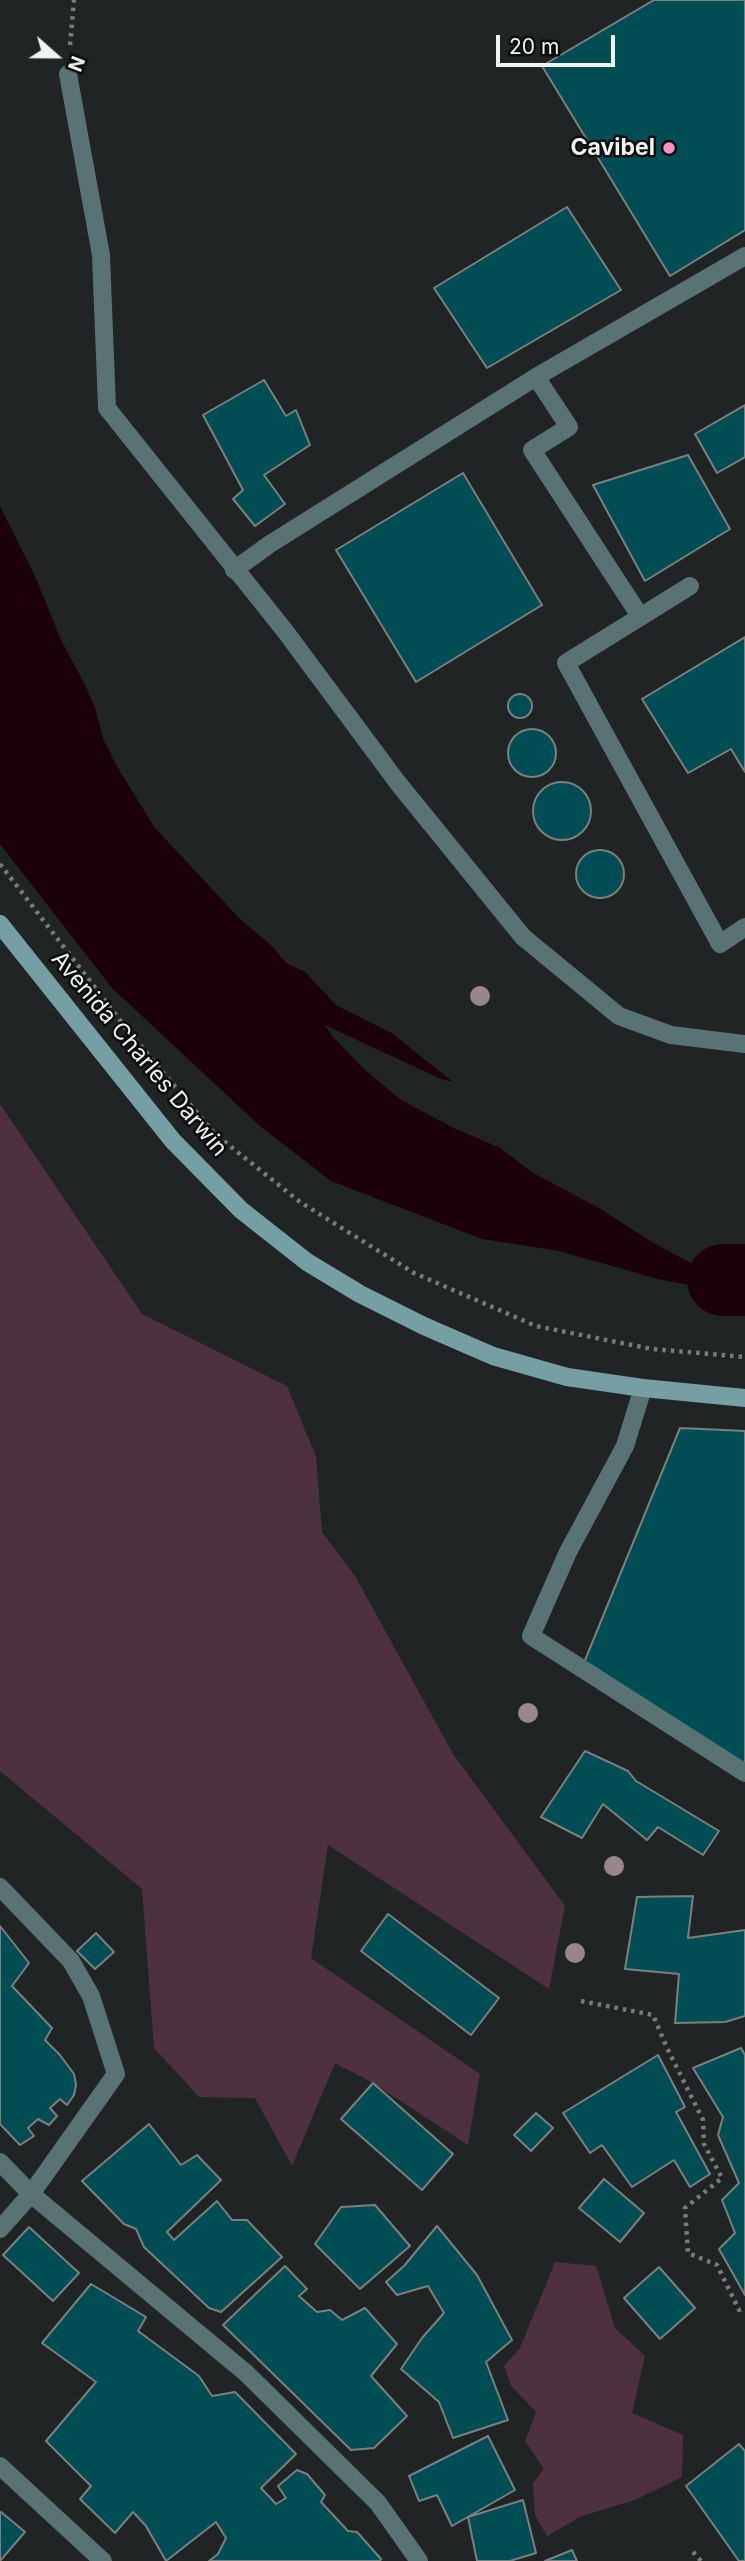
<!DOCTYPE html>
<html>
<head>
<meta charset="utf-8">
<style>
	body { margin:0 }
	#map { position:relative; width:745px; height:2561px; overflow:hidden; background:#212424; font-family:Inter,sans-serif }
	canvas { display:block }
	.north { position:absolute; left:21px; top:21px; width:70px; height:70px; -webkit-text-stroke:5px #0c0d0d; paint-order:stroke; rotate:111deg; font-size:19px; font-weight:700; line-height:28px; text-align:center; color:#f1f3f3 }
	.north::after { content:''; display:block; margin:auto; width:24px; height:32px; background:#f1f3f3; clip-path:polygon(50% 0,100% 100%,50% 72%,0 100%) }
	.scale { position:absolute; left:496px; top:35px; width:119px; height:32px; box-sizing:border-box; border:4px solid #f1f3f3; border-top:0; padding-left:9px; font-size:21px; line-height:24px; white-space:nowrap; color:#f1f3f3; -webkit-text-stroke:5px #0c0d0d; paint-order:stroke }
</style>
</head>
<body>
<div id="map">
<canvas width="745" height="2561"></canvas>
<div class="north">N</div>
<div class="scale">20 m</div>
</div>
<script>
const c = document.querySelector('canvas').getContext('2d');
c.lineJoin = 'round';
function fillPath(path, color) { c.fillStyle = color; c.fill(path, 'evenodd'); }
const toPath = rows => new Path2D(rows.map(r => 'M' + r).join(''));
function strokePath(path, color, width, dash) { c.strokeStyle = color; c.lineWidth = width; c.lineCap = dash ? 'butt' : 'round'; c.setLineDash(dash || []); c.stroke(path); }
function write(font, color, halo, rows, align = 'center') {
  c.font = font + ' Inter,sans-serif'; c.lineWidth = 5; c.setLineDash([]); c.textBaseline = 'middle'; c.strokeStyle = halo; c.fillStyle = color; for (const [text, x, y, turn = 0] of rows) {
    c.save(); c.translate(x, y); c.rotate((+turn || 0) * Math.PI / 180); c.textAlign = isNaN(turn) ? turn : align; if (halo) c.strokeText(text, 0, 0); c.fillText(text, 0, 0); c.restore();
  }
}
fillPath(toPath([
	[0,1104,142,1314,287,1386,316,1457,322,1532,355,1576,453,1754,565,1906,549,1989,328,1845,311,1958,480,2074,468,2145,373,2083,335,2063,292,2166,255,2098,199,2097,154,2048,142,1889,0,1771],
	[555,2262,596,2266,615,2328,645,2356,632,2413,683,2435,682,2477,635,2500,582,2516,547,2536,535,2515,533,2483,544,2469,525,2441,536,2412,511,2386,504,2366,520,2348]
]), '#4e313e');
fillPath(toPath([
	[0,506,35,576,61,640,85,685,95,708,103,738,116,765,155,828,239,918,274,948,286,963,305,972,336,1005,393,1034,453,1082,441,1079,325,1025,333,1037,364,1069,401,1100,454,1128,500,1148,533,1173,599,1208,650,1241,723,1280,716,1285,699,1287,658,1279,559,1251,482,1239,331,1181,260,1126,112,988,0,844]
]), '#1c000c');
strokePath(toPath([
	[723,1280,745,1280]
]), '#1c000c', 72);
const building = toPath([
	[654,0,745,0,745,230,670,276,542,66,654,0],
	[567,207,621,290,487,368,434,288,567,207],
	[264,380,286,416,296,410,310,445,264,475,285,504,255,526,233,499,243,490,203,415,264,380],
	[745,405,745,457,717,473,695,434,745,405],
	[688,455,730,529,645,581,593,485,688,455],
	[463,473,542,605,416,682,336,550,463,473],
	[745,637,745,772,731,749,688,773,642,699,745,637],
	'508 706a12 12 0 1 1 24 0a12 12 0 1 1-24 0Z',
	'508 753a24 24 0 1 1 48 0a24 24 0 1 1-48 0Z',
	'533 811a29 29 0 1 1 58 0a29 29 0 1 1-58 0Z',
	'576 874a24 24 0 1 1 48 0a24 24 0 1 1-48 0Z',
	[680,1428,745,1431,745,1767,581,1670,680,1428],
	[585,1751,628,1771,636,1781,719,1831,703,1855,658,1827,647,1840,603,1804,582,1838,541,1817,585,1751],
	[693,1896,688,1938,745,1930,745,2016,725,2022,675,2023,679,1974,625,1969,637,1897,693,1896],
	[388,1914,499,1998,471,2035,361,1951,388,1914],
	[0,1926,29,1963,12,1986,52,2028,45,2040,60,2055,74,2074,76,2085,74,2095,67,2105,60,2099,50,2108,57,2116,49,2125,38,2119,28,2128,34,2136,20,2145,0,2124,0,1926],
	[96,1933,114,1952,95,1969,77,1951,96,1933],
	[741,2048,745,2055,745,2295,719,2249,735,2233,722,2200,739,2183,718,2135,723,2117,693,2068,741,2048],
	[658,2055,685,2107,676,2112,710,2174,690,2187,674,2160,632,2187,602,2145,590,2153,563,2113,658,2055],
	[373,2083,453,2154,422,2190,341,2119,373,2083],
	[536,2113,553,2128,531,2151,514,2135,536,2113],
	[149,2124,181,2165,197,2155,221,2180,167,2232,174,2240,217,2201,232,2220,247,2220,282,2257,221,2312,209,2308,144,2247,136,2229,124,2224,82,2181,149,2124],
	[604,2179,644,2213,620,2242,579,2208,604,2179],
	[375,2205,410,2246,360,2289,315,2244,341,2207,375,2205],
	[437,2226,477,2275,512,2340,486,2362,508,2420,453,2438,439,2402,401,2369,422,2338,444,2313,428,2286,397,2295,386,2282,404,2266,437,2226],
	[29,2227,79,2273,53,2301,3,2255,29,2227],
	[285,2266,307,2289,299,2296,317,2312,330,2310,342,2320,365,2308,397,2344,371,2376,407,2416,374,2448,351,2450,223,2325,285,2266],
	[659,2267,695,2308,660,2339,624,2298,659,2267],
	[91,2284,146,2317,138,2331,199,2376,212,2396,235,2392,296,2454,261,2488,276,2504,286,2498,278,2486,297,2470,307,2474,325,2495,321,2502,348,2531,357,2532,381,2559,380,2561,209,2561,218,2554,226,2538,216,2522,166,2561,146,2526,133,2512,115,2533,80,2499,91,2486,46,2441,96,2382,42,2343,91,2284],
	[488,2436,515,2490,452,2526,437,2495,419,2501,409,2476,488,2436],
	[739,2444,745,2451,745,2561,739,2561,686,2486,739,2444],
	[523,2500,536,2553,510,2561,477,2561,468,2517,523,2500],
	[1,2512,25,2532,0,2561,0,2513,1,2512],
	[572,2550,577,2561,545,2561,572,2550]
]);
fillPath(building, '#004e54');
strokePath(building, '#7b7f7f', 2);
strokePath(toPath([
	[70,45,74,0],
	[0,864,129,1032,215,1134,300,1202,414,1273,536,1326,652,1349,745,1357],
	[581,2001,653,2015,667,2048,703,2120,704,2144,722,2178,685,2208,688,2253,717,2265,739,2310,745,2308],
	[693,2552,701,2561]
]), '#787b7b', 4.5, [3.5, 5]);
strokePath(toPath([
	[68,74,101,255,107,408,285,631,398,783,523,937,619,1016,671,1035,745,1044],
	[536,377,569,427,532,450,640,616],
	[234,570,270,544,536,377,745,256],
	[690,586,566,663,720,944,745,927]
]), '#597274', 18);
strokePath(toPath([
	[643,1388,625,1446,568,1552,531,1636,745,1773],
	[0,1887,71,1961,91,1996,116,2074,31,2194,0,2229],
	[0,2162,31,2194,246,2373,378,2503,419,2561],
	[0,2466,103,2561]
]), '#597274', 18);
strokePath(toPath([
	[0,924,173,1141,241,1210,307,1262,360,1294,424,1326,493,1356,567,1377,643,1388,745,1398]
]), '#769fa3', 18);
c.fillStyle = '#97868e';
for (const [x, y] of [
	[480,996],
	[528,1713],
	[614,1866],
	[575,1953]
]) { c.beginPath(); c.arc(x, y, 10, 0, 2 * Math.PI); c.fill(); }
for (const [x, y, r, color] of [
	[669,148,7,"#fc8fc1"]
]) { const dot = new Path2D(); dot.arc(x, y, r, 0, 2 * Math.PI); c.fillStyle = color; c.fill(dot); strokePath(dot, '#0c0d0d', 2.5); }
write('bold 23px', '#f1f3f3', '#0c0d0d', [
	["Cavibel",655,148]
], 'right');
write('23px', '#f1f3f3', '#0c0d0d', [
	["Avenida Charles Darwin",139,1054,50]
]);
</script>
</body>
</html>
